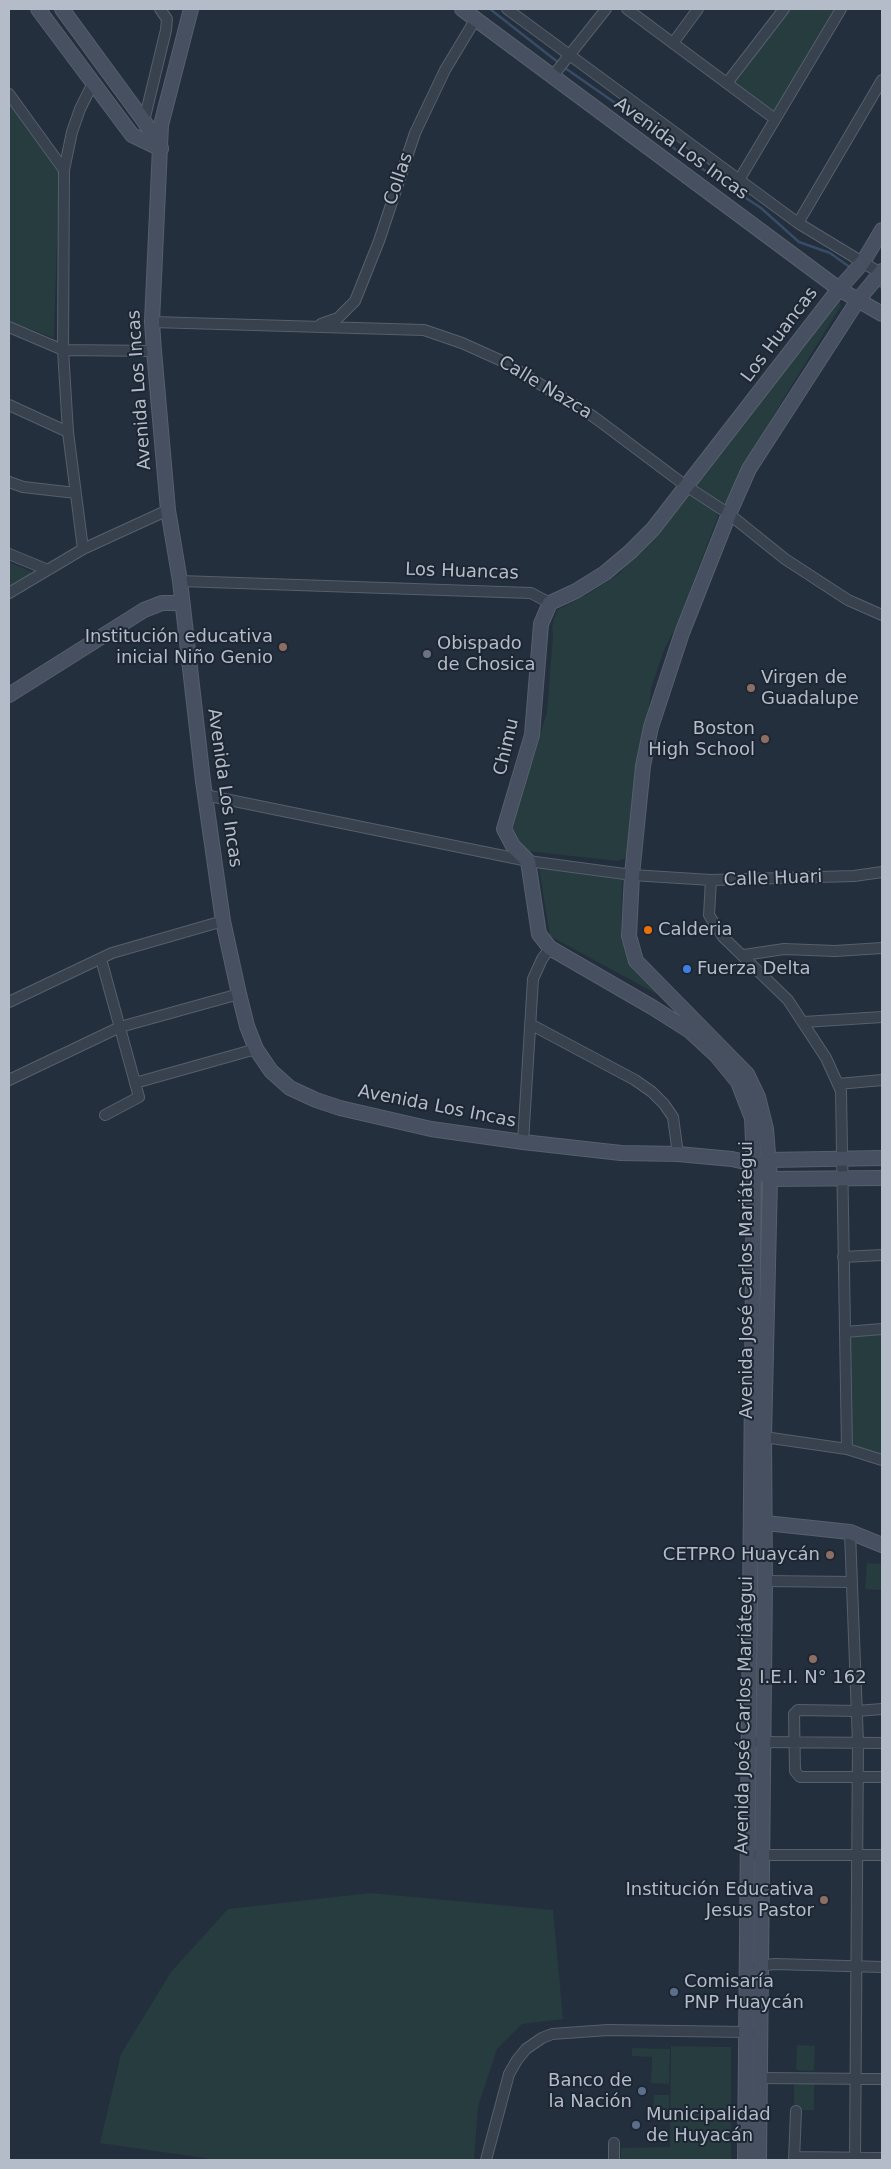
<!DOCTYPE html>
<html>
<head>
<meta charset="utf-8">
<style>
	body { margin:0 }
	#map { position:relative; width:891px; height:2169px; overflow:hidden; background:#242f3e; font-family:"DejaVu Sans",sans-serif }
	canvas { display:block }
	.frame { position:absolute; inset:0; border:10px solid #b4bcc9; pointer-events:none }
</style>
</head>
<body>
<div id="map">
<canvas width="891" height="2169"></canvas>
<div class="frame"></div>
</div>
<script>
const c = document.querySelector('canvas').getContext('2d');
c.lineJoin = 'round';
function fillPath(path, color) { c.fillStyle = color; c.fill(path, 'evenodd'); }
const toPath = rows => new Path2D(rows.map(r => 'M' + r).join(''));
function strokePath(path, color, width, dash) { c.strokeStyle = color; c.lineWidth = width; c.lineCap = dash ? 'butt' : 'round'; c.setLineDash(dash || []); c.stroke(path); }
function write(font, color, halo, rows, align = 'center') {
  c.font = font + ' "DejaVu Sans",sans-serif'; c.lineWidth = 4; c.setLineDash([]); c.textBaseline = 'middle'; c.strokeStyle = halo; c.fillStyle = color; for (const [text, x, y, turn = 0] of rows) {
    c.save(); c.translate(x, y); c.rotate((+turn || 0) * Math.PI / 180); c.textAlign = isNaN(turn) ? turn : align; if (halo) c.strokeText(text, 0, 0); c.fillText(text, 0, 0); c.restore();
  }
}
fillPath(toPath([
	[789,9,834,9,773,112,732,82],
	[9,104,59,173,54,338,9,321],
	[839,299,841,306,774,414,724,507,688,479],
	[685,493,694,494,713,508,718,516,679,620,664,650,652,685,628,853,624,859,617,861,527,851,522,849,513,833,513,825,547,712,553,636,552,627,557,610,585,596,619,574,647,543],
	[9,562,34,573,9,589],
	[539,868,622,880,621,940,627,952,664,998,550,936],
	[882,1332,882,1457,849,1446,848,1335],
	[867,1563,882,1564,882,1590,865,1589],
	[370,1893,553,1910,563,2019,522,2024,497,2049,478,2106,474,2160,218,2160,100,2143,121,2054,171,1972,228,1909],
	[797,2045,815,2046,814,2071,796,2070],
	[671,2046,731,2047,731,2160,621,2160,621,2148,670,2147],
	[632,2048,670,2049,669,2084,651,2083,652,2057,632,2056],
	[794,2081,814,2082,814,2110,794,2110],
	[654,2095,669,2095,669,2114,653,2114]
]), '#263c3f');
strokePath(toPath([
	[490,9,559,63],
	[565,68,624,109,689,160,761,208,799,242,830,253,851,268],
	[880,286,882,288]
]), '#394c67', 2.5);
const street = toPath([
	[507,9,798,223,882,274],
	[627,9,775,119],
	[673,43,698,9],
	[552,77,606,9],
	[727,83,784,9],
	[9,94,64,170],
	[144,121,166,30,167,19,160,9],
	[739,180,841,9],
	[798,223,882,80],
	[152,322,424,330,462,343,502,361,594,417,686,486,729,514,785,559,848,600,882,615],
	[321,324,338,318,355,301,379,241,415,133,445,70,475,20],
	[9,327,63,350,154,351],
	[9,405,68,432],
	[9,482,23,487,76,493],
	[83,549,68,432,63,350,64,170,72,132,80,109,93,83],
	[9,554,48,570],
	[180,581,531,593,550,603],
	[9,593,83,549,168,510],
	[205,795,528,861,632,875,711,880,854,876,882,872],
	[711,880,709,915,723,937,788,1000,826,1058,841,1091,847,1449],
	[744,955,784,949,835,951,882,948],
	[101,959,139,1097,105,1115],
	[9,1002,112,953,223,921],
	[804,1022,882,1017],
	[530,1024,635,1080,652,1092,664,1104,673,1117,678,1154],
	[9,1080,120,1027,239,994],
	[135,1083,256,1049],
	[838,1084,882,1080],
	[523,1142,533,979,542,959,550,948],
	[843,1257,882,1255],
	[845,1332,882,1329],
	[764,1437,847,1449,882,1460],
	[850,1532,858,1743,855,2160],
	[765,1581,851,1582],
	[882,1709,857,1711,798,1710,794,1714,795,1771,800,1777,882,1777],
	[758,1742,882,1743],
	[747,1855,882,1855],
	[756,1966,775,1964,882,1967],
	[760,2078,882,2079],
	[794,2157,882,2158],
	[486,2160,509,2074,517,2060,526,2049,542,2038,552,2034,608,2030,746,2032,751,2034],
	[614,2160,614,2143],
	[794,2160,796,2111]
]);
const secondary = toPath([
	[38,9,132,135,161,149],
	[62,9,144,121,161,148],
	[191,9,161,125,152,322,154,351,168,510,180,581,203,781,223,921,239,994,247,1026,256,1049,271,1071,290,1088,316,1100,340,1108,431,1129,523,1142,621,1153,678,1154,732,1159,754,1164,768,1160,882,1158],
	[462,9,839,289,882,314],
	[9,695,144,610,162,603,181,603],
	[763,1173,770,1179,882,1178],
	[756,1522,850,1532,882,1545],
	[745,2160,754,1164,752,1118,738,1082,716,1055,690,1031,652,1007,550,948,539,934,528,861,513,846,504,829,532,735,541,624,550,603,576,591,605,573,630,552,653,529,839,289,863,262,882,230],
	[759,2160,765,1581,764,1437,770,1179,766,1129,758,1097,747,1074,636,961,629,936,632,875,643,766,651,727,682,633,729,514,749,469,858,300,882,271]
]);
strokePath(street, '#565f6c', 12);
strokePath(secondary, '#565f6c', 16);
strokePath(street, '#38414e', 10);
strokePath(secondary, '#465061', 14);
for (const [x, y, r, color] of [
	[283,647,5,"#8d6e63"],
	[427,654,5,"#6b7280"],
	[751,688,5,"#8d6e63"],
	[765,739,5,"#8d6e63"],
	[648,930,5,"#e8710a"],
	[687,969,5,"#3f7fe0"],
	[830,1555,5,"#8d6e63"],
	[813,1659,5,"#8d6e63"],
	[824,1900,5,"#8d6e63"],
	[674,1992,5,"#5c6f8a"],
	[642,2091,5,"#5c6f8a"],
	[636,2125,5,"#5c6f8a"]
]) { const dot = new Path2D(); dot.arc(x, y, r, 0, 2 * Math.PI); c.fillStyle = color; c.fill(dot); strokePath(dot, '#1d2633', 2); }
write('18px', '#b4bcc9', '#1d2633', [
	["Avenida Los Incas",681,149,36],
	["Collas",399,179,-71],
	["Los Huancas",780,335,-53],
	["Calle Nazca",545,388,31],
	["Avenida Los Incas",140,390,-94],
	["Los Huancas",462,572,2],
	["Chimu",507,747,-77],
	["Avenida Los Incas",224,788,82],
	["Calle Huari",773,879,-2],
	["Avenida Los Incas",437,1107,11],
	["Avenida José Carlos Mariátegui",747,1280,-90],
	["Avenida José Carlos Mariátegui",745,1715,-89]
]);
write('18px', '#b4bcc9', '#1d2633', [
	["Institución educativa",273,637,"right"],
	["inicial Niño Genio",273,658,"right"],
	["Obispado",437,644],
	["de Chosica",437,665],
	["Virgen de",761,678],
	["Guadalupe",761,699],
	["Boston",755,729,"right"],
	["High School",755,750,"right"],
	["Calderia",658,930],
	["Fuerza Delta",697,969],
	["CETPRO Huaycán",820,1555,"right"],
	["I.E.I. N° 162",813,1678,"center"],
	["Institución Educativa",814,1890,"right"],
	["Jesus Pastor",814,1911,"right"],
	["Comisaría",684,1982],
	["PNP Huaycán",684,2003],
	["Banco de",632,2081,"right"],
	["la Nación",632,2102,"right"],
	["Municipalidad",646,2115],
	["de Huyacán",646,2136]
], 'left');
</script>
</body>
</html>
